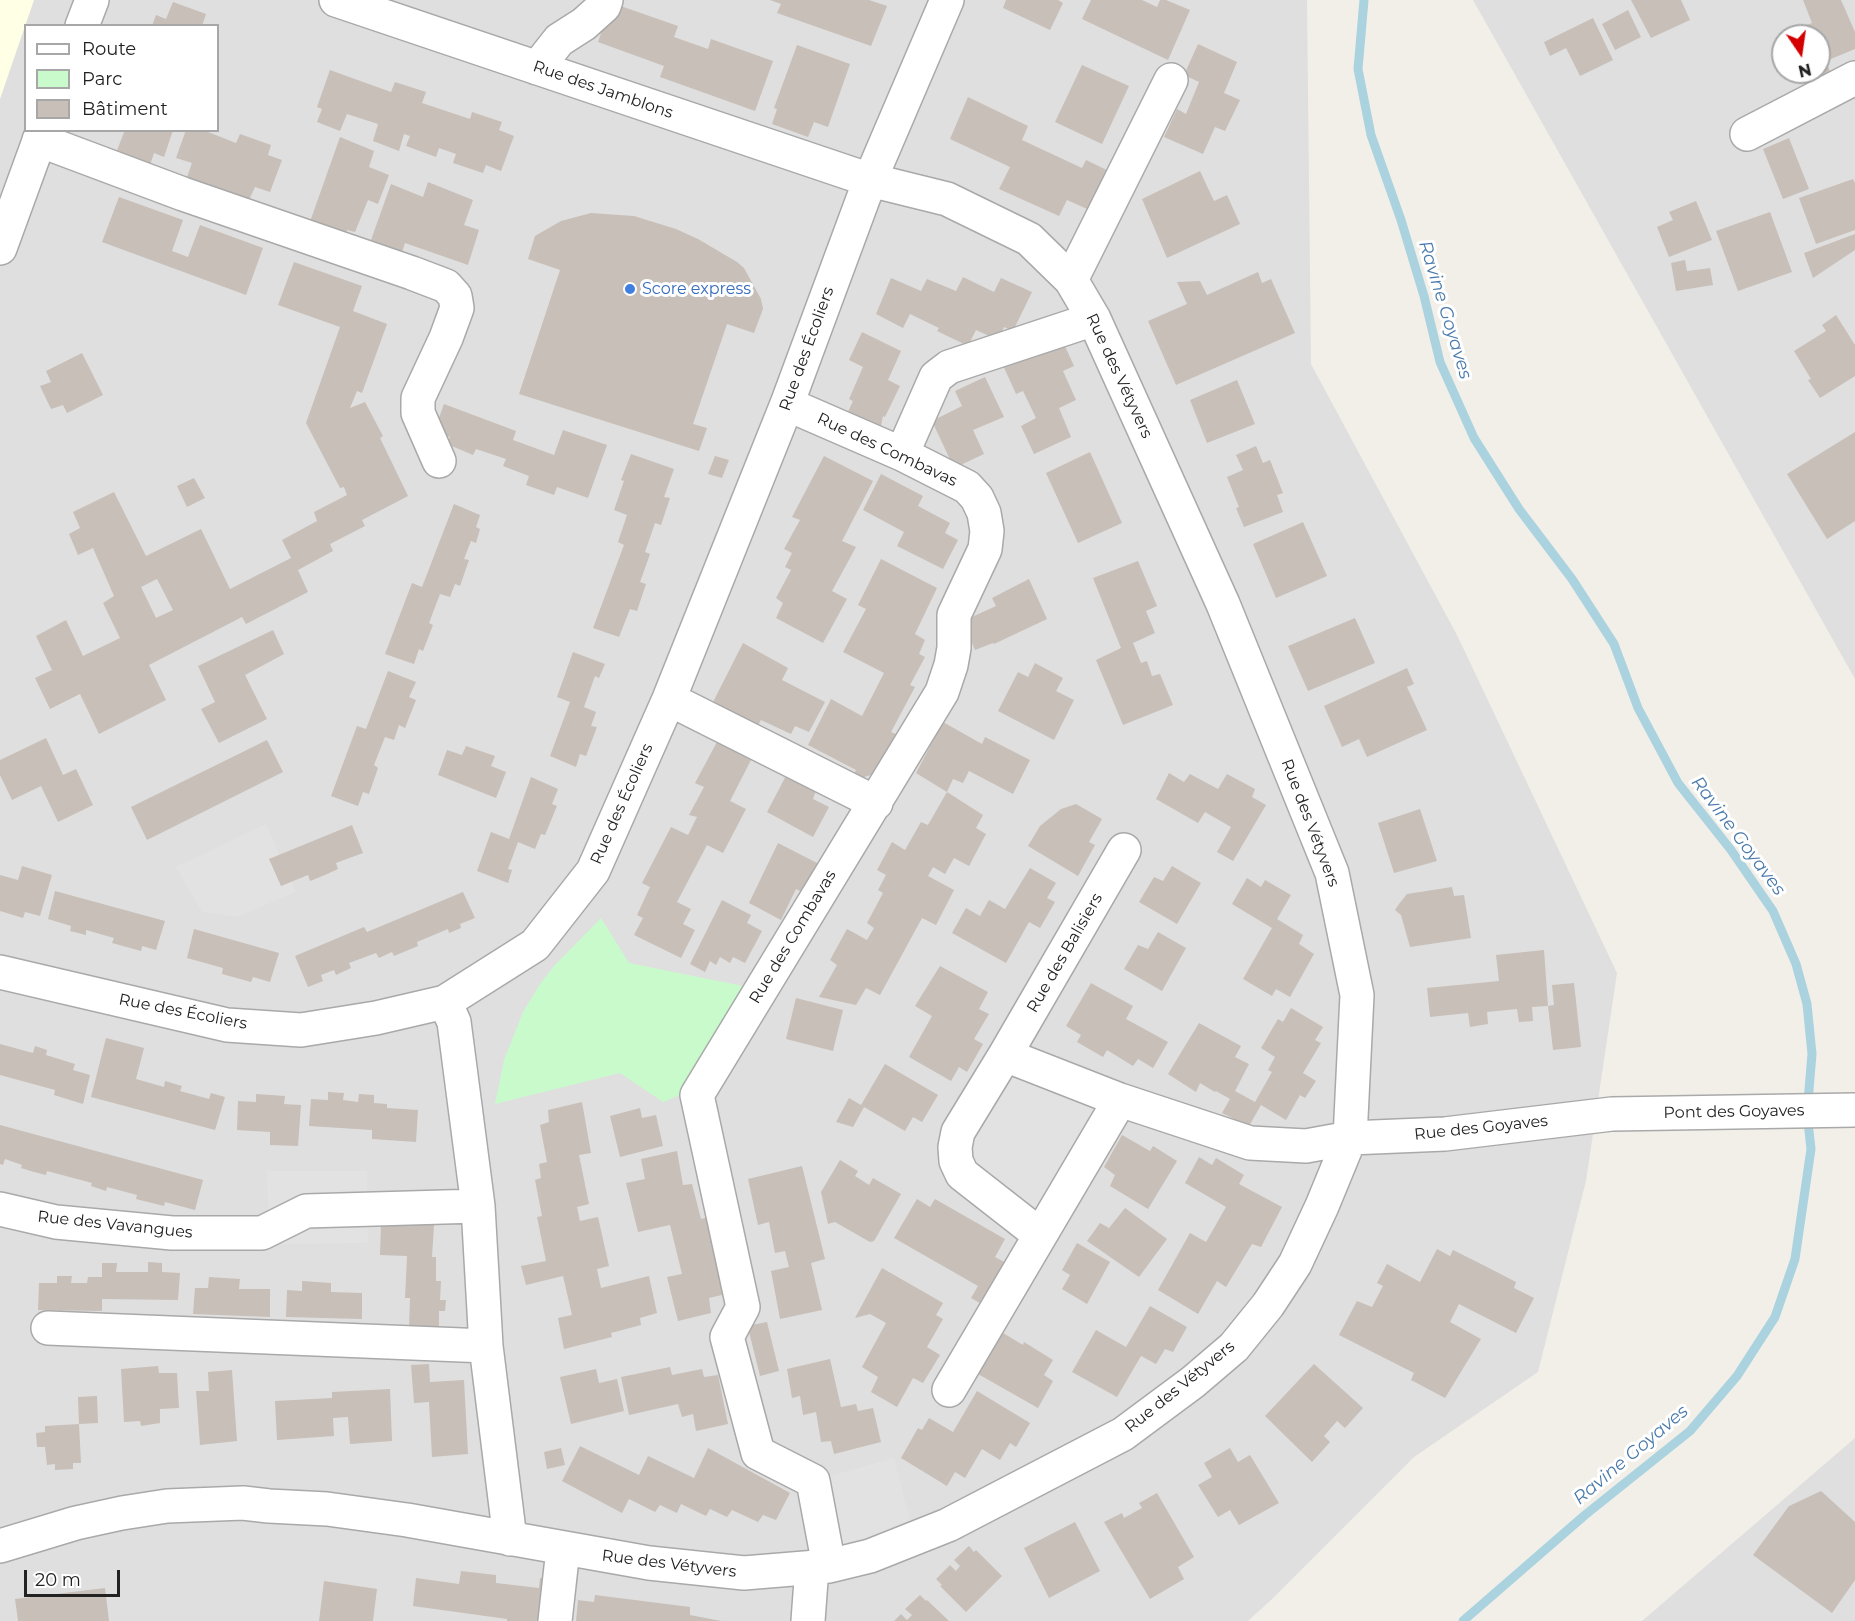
<!DOCTYPE html>
<html>
<head>
<meta charset="utf-8">
<style>
	body { margin:0 }
	#map { position:relative; width:1855px; height:1621px; overflow:hidden; background:#f2efe9; font-family:Montserrat,sans-serif }
	canvas { display:block }
	.legend { position:absolute; left:24px; top:24px; width:195px; height:108px; box-sizing:border-box; background:#fff; border:2px solid #a7a7a7; margin:0; padding:8px 10px; list-style:none; font-size:18px; color:#222 }
	.legend li { display:flex; align-items:center; gap:12px; height:30px }
	.legend b { width:30px; border:2px solid #a7a7a7 }
	.north { position:absolute; left:1771px; top:24px; width:60px; height:60px; box-sizing:border-box; background:#fff; border:2px solid #a7a7a7; border-radius:50%; rotate:167deg; font-size:16px; font-weight:700; line-height:24px; text-align:center; color:#222 }
	.north::after { content:''; display:block; margin:auto; width:21px; height:27px; background:#d40000; clip-path:polygon(50% 0,100% 100%,50% 72%,0 100%) }
	.scale { position:absolute; left:24px; top:1570px; width:96px; height:27px; box-sizing:border-box; border:3px solid #222; border-top:0; padding-left:8px; font-size:18px; line-height:21px; white-space:nowrap; color:#222; -webkit-text-stroke:4px #fff; paint-order:stroke }
</style>
</head>
<body>
<div id="map">
<canvas width="1855" height="1621"></canvas>
<ul class="legend">
<li><b style="height:8px;background:#fff"></b>Route</li>
<li><b style="height:16px;background:#c8facc"></b>Parc</li>
<li><b style="height:16px;background:#c7bfb8"></b>Bâtiment</li>
</ul>
<div class="north">N</div>
<div class="scale">20 m</div>
</div>
<script>
const c = document.querySelector('canvas').getContext('2d');
c.lineJoin = 'round';
function fillPath(path, color) { c.fillStyle = color; c.fill(path, 'evenodd'); }
const toPath = rows => new Path2D(rows.map(r => 'M' + r).join(''));
function strokePath(path, color, width, dash) { c.strokeStyle = color; c.lineWidth = width; c.lineCap = dash ? 'butt' : 'round'; c.setLineDash(dash || []); c.stroke(path); }
function write(font, color, halo, rows, align = 'center') {
  c.font = font + ' Montserrat,sans-serif'; c.lineWidth = 6; c.setLineDash([]); c.textBaseline = 'middle'; c.strokeStyle = halo; c.fillStyle = color; for (const [text, x, y, turn = 0] of rows) {
    c.save(); c.translate(x, y); c.rotate((+turn || 0) * Math.PI / 180); c.textAlign = isNaN(turn) ? turn : align; if (halo) c.strokeText(text, 0, 0); c.fillText(text, 0, 0); c.restore();
  }
}
fillPath(toPath([
	[0,0,1307,0,1311,364,1458,637,1617,973,1586,1181,1538,1372,1414,1457,1271,1600,1248,1621,0,1621],
	[26,26,218,26,218,130,26,130],
	[1473,0,1855,0,1855,679],
	[1783,36,1819,36,1819,72,1783,72],
	[1855,1438,1855,1621,1642,1621]
]), '#e0dfdf');
fillPath(toPath([
	[0,0,34,0,0,99]
]), '#ffffe5');
fillPath(toPath([
	[601,918,629,963,743,986,685,1093,663,1102,620,1073,495,1104,504,1060,523,1012,540,984,554,966]
]), '#c8facc');
fillPath(toPath([
	[266,824,296,892,237,917,202,912,176,867],
	[1005,1055,1120,1100,1040,1235,962,1174,958,1132],
	[267,1171,367,1171,368,1243,269,1244],
	[894,1458,911,1524,873,1538,837,1547,830,1476]
]), '#e2e2e2');
strokePath(toPath([
	[1364,0,1358,69,1371,135,1401,220,1424,296,1440,362,1474,438,1519,509,1572,579,1614,644,1638,708,1678,783,1731,850,1773,911,1796,964,1807,1004,1812,1054,1807,1113,1811,1149,1795,1259,1775,1317,1737,1376,1690,1431,1585,1515,1463,1621]
]), '#aad3df', 9);
fillPath(toPath([
	[770,0,869,0,887,6,871,46,777,13,781,4],
	[1006,0,1058,0,1063,3,1050,30,1003,8],
	[1091,0,1142,0,1157,7,1160,0,1166,0,1190,10,1168,60,1082,19],
	[1631,0,1681,0,1690,20,1651,38],
	[1803,0,1841,0,1855,32,1855,49,1826,61,1831,74,1804,84,1799,72,1819,72,1819,36,1786,36,1785,33,1812,23],
	[173,2,206,14,202,26,152,26,156,15,166,19],
	[612,3,678,26,674,37,708,49,711,39,773,61,755,111,660,77,664,66,598,42],
	[1628,10,1641,37,1615,50,1602,24],
	[1593,18,1613,60,1580,76,1566,48,1550,56,1544,42],
	[1198,44,1237,62,1224,93,1240,100,1225,131,1215,127,1203,154,1164,137,1177,109,1186,114,1199,82,1184,75],
	[797,45,850,64,828,127,814,122,808,137,772,124,777,109,774,108],
	[1082,65,1129,86,1102,144,1055,122],
	[330,70,391,92,395,82,426,92,422,103,470,119,472,112,502,122,499,130,514,136,501,171,486,165,483,173,453,163,456,154,439,148,436,157,406,146,410,136,404,134,399,151,373,141,378,124,347,114,340,131,317,122,322,109,317,107],
	[968,97,1028,126,1022,140,1082,168,1086,160,1115,174,1096,213,1067,200,1059,216,999,189,1010,167,950,139],
	[125,130,173,130,164,157,154,153,147,174,112,163],
	[186,130,203,130,236,143,240,134,271,145,268,155,282,160,270,192,255,187,249,200,187,177,192,163,176,158],
	[340,137,374,151,369,167,389,175,378,204,368,200,355,232,347,230,342,245,306,233],
	[1789,138,1809,189,1783,199,1763,149],
	[1200,171,1214,201,1227,195,1240,224,1167,258,1142,199],
	[1853,179,1855,183,1855,230,1816,244,1799,198],
	[428,182,473,200,464,225,479,230,468,265,405,243,402,252,371,240,391,184,423,197],
	[119,197,183,220,172,251,188,257,200,225,263,248,246,295,102,242],
	[1696,201,1712,240,1669,257,1657,227,1673,220,1669,212],
	[1770,212,1792,272,1738,291,1716,231],
	[591,213,634,216,676,229,698,239,737,262,744,268,761,299,763,309,754,333,727,324,693,424,707,428,699,451,519,394,560,270,528,259,535,236,561,221],
	[1855,234,1855,250,1813,278,1804,253],
	[1685,260,1687,271,1710,268,1713,285,1676,291,1671,263],
	[294,262,362,286,353,311,387,324,362,393,357,391,350,408,365,402,383,436,380,438,408,496,362,520,365,526,330,544,333,551,298,570,308,592,246,624,242,617,149,665,166,700,99,734,80,694,50,709,35,678,52,670,36,636,66,620,83,656,120,638,103,603,114,596,93,548,78,555,69,534,80,528,73,512,114,492,146,556,201,529,230,589,291,558,282,540,317,521,314,512,347,495,344,487,340,488,306,423,340,327,278,305],
	[157,579,173,610,156,618,141,587],
	[1258,272,1262,283,1271,279,1295,333,1176,385,1148,321,1187,304,1177,282,1200,281,1207,295],
	[963,277,994,292,1001,278,1032,292,1013,331,1004,327,998,340,976,330,968,346,937,331,939,328,910,314,903,328,876,314,891,278,921,291,927,279,956,291],
	[1836,315,1855,345,1855,376,1820,398,1808,380,1811,379,1794,351,1826,331,1822,325],
	[862,332,901,351,888,380,900,386,885,417,883,416,880,430,847,414,853,401,849,399,863,367,849,360],
	[1060,335,1074,366,1063,371,1076,400,1059,408,1071,437,1034,454,1021,426,1036,418,1023,391,1016,394,1002,363],
	[82,353,103,395,67,413,63,405,51,409,40,386,51,382,46,371],
	[985,377,1004,417,973,430,984,454,954,468,932,421,962,406,955,391],
	[1237,380,1255,424,1207,443,1190,400],
	[444,404,516,431,513,440,554,455,563,430,607,445,588,498,557,487,554,495,526,485,529,476,503,466,506,459,476,449,473,455,447,444,450,437,434,432],
	[1855,432,1855,521,1827,539,1787,474],
	[1256,446,1263,463,1270,460,1283,493,1277,495,1283,512,1244,527,1236,508,1239,507,1227,477,1243,470,1236,455],
	[1090,452,1122,523,1078,543,1046,473],
	[631,454,674,469,664,497,670,498,661,525,655,523,645,552,650,554,640,582,646,584,637,611,630,609,619,637,593,628,624,545,618,542,627,515,614,510,624,481,621,480],
	[715,456,729,460,722,478,708,474],
	[824,456,873,481,842,541,856,547,832,591,847,599,823,643,776,618,783,603,776,598,791,570,785,567,792,553,784,549,800,520,792,517],
	[881,474,923,496,918,506,950,523,945,533,958,540,943,569,897,546,904,532,863,510],
	[194,478,205,498,187,507,177,486],
	[454,504,480,515,476,527,480,529,476,543,471,541,464,559,469,560,460,586,455,584,450,597,440,594,429,623,433,625,423,651,419,649,414,664,385,654,412,583,422,587],
	[1303,522,1327,576,1276,598,1253,544],
	[881,559,937,588,915,634,925,640,919,654,925,657,910,685,915,687,891,732,902,737,884,771,851,781,856,770,808,745,831,699,862,716,884,673,843,652,866,609,858,605],
	[1138,561,1157,606,1146,611,1155,633,1133,643,1141,663,1147,661,1152,676,1160,674,1173,705,1123,725,1096,660,1121,648,1093,578],
	[1029,579,1047,619,994,644,993,643,975,650,963,621,996,606,992,598],
	[1355,618,1375,663,1308,691,1288,646],
	[273,630,284,654,245,675,267,719,219,743,201,709,215,702,198,666],
	[743,643,788,668,782,680,825,702,809,732,795,726,791,734,761,720,756,729,712,704],
	[573,652,605,664,599,678,595,676,584,707,596,712,591,726,597,727,586,756,580,754,576,767,550,756,570,702,557,697],
	[1035,663,1063,678,1056,691,1074,700,1054,740,998,711,1018,672,1028,677],
	[1407,668,1414,684,1407,687,1427,730,1367,757,1359,739,1342,747,1324,706],
	[388,671,416,682,409,697,416,700,405,728,399,725,394,740,385,737,374,765,378,768,369,794,363,792,358,806,331,796,357,726,366,729],
	[943,722,982,744,985,737,1030,760,1013,794,969,771,963,783,953,779,947,792,983,815,976,828,986,834,969,866,954,858,945,874,933,867,928,876,954,890,936,925,922,918,880,995,866,988,856,1005,819,997,837,965,830,960,847,929,867,940,874,928,867,923,883,893,878,890,886,875,877,870,892,842,905,850,921,822,928,825,947,792,916,773],
	[46,738,63,775,76,769,93,805,58,822,41,786,12,800,0,775,0,760],
	[267,740,283,772,147,840,131,807],
	[717,742,751,760,730,801,746,809,723,853,707,845,677,902,691,909,683,924,695,930,681,958,634,935,643,918,637,915,650,887,642,883,671,827,688,835,697,817,689,815,704,787,695,783],
	[466,746,495,756,491,766,506,772,496,798,438,775,447,750,462,755],
	[788,772,817,788,813,799,829,807,813,837,767,812],
	[1169,773,1184,782,1190,774,1218,789,1227,774,1255,789,1252,797,1266,805,1233,861,1217,852,1231,827,1205,812,1198,823,1156,799],
	[531,777,558,789,552,804,557,806,545,835,541,834,535,849,518,842,508,869,512,870,508,883,477,871,491,832,509,839],
	[1076,804,1102,819,1089,842,1095,845,1078,876,1028,846,1040,826,1061,809],
	[1420,809,1437,861,1394,873,1378,823],
	[352,825,363,853,336,863,338,869,325,875,310,881,308,875,281,886,269,859],
	[778,843,819,864,804,893,796,889,781,920,749,903],
	[22,866,52,875,40,916,25,912,23,918,0,911,0,875,18,880],
	[1172,866,1201,883,1177,924,1139,902,1154,877,1163,881],
	[1030,868,1056,883,1047,898,1055,902,1040,928,1029,922,1006,963,952,933,966,908,980,916,989,900,1005,909],
	[1247,878,1261,887,1265,880,1291,895,1277,919,1303,935,1299,944,1314,954,1290,997,1276,989,1272,996,1243,979,1272,928,1232,904],
	[1452,887,1454,896,1464,895,1471,938,1410,947,1401,915,1395,910,1399,904,1407,894],
	[55,891,165,921,156,950,142,946,141,951,112,943,114,938,86,930,86,935,70,931,71,926,48,919],
	[463,892,475,918,460,924,461,928,449,933,448,929,417,942,418,946,394,956,392,952,379,958,376,953,349,963,351,968,336,975,334,970,321,975,323,981,308,987,295,956,364,927,367,932],
	[722,900,751,915,747,923,762,931,745,963,733,957,730,963,720,957,716,965,710,961,705,972,690,964],
	[194,929,279,953,270,982,253,977,251,982,222,974,223,968,187,958],
	[1158,932,1186,948,1162,991,1124,969,1138,945,1148,949],
	[1544,950,1548,1006,1532,1007,1533,1021,1519,1022,1517,1009,1487,1012,1488,1024,1470,1027,1468,1013,1430,1017,1427,988,1499,981,1496,955],
	[940,966,988,992,979,1009,989,1014,974,1039,983,1044,967,1072,959,1067,951,1081,909,1057,932,1016,915,1006],
	[1091,983,1133,1006,1126,1019,1168,1042,1153,1068,1138,1059,1133,1066,1107,1050,1103,1057,1077,1042,1081,1035,1066,1026],
	[1574,983,1581,1047,1553,1050,1548,1006,1554,1005,1552,985],
	[796,998,843,1010,833,1051,786,1039],
	[1291,1008,1323,1027,1315,1040,1321,1043,1303,1073,1316,1081,1305,1098,1300,1095,1286,1120,1261,1105,1249,1126,1238,1121,1222,1113,1230,1099,1216,1091,1215,1092,1200,1083,1196,1092,1168,1074,1199,1023,1241,1046,1235,1057,1249,1064,1235,1091,1255,1102,1272,1072,1268,1070,1275,1057,1261,1048,1278,1019,1283,1022],
	[106,1038,144,1048,136,1079,164,1087,165,1081,182,1086,180,1091,209,1099,211,1093,225,1097,215,1130,91,1097],
	[0,1044,33,1053,35,1046,47,1050,46,1055,75,1064,73,1070,90,1075,83,1104,54,1095,55,1090,0,1075],
	[885,1064,938,1095,922,1122,913,1117,905,1131,864,1107,853,1127,836,1122,849,1098,861,1105],
	[328,1092,344,1093,343,1100,358,1102,359,1094,374,1095,374,1103,387,1104,387,1108,418,1110,416,1142,372,1139,372,1130,309,1126,311,1099,328,1100],
	[256,1094,285,1096,284,1104,301,1105,298,1146,270,1145,270,1132,237,1130,238,1101,256,1102],
	[582,1102,591,1153,579,1155,589,1204,577,1207,580,1221,598,1217,609,1266,597,1269,601,1288,649,1276,657,1313,640,1318,641,1325,611,1333,612,1337,564,1349,558,1318,572,1315,563,1276,526,1285,521,1266,546,1261,537,1217,542,1216,535,1180,541,1178,539,1164,547,1162,540,1125,549,1122,548,1110],
	[640,1108,642,1118,656,1115,663,1146,620,1157,610,1116],
	[0,1125,203,1180,195,1210,165,1202,164,1206,136,1199,137,1195,107,1187,106,1191,91,1186,92,1183,47,1171,46,1175,34,1172,21,1168,22,1165,5,1159,3,1165,0,1164],
	[1122,1135,1150,1151,1153,1146,1177,1161,1148,1209,1110,1186,1115,1175,1104,1167],
	[677,1151,683,1185,692,1184,701,1219,709,1217,739,1291,709,1298,711,1313,678,1321,667,1277,682,1274,670,1225,638,1232,626,1183,645,1179,641,1159],
	[1199,1157,1212,1165,1216,1158,1244,1175,1239,1184,1282,1207,1261,1247,1252,1244,1226,1287,1217,1281,1198,1314,1158,1290,1190,1233,1206,1242,1226,1207,1185,1183],
	[840,1160,858,1171,855,1176,869,1185,873,1178,901,1194,874,1241,870,1242,835,1222,828,1224,821,1192],
	[802,1166,825,1259,811,1263,822,1310,780,1319,771,1271,789,1267,785,1251,775,1253,769,1222,758,1225,748,1179],
	[917,1199,930,1207,935,1199,1005,1239,995,1257,1008,1264,985,1306,971,1298,978,1286,894,1238],
	[1125,1208,1167,1239,1139,1277,1087,1241,1100,1223,1109,1228],
	[381,1223,434,1225,432,1257,436,1257,436,1281,441,1281,440,1300,446,1300,445,1311,439,1311,439,1329,409,1329,410,1298,405,1298,407,1256,380,1255],
	[1077,1243,1110,1262,1087,1304,1062,1289,1070,1275,1062,1270],
	[1437,1249,1450,1256,1453,1250,1485,1266,1516,1282,1514,1288,1534,1298,1516,1333,1459,1304,1450,1322,1481,1339,1445,1398,1411,1380,1414,1373,1339,1335,1357,1301,1372,1307,1383,1286,1377,1283,1387,1264,1420,1282],
	[148,1262,162,1263,162,1272,180,1273,178,1300,102,1299,102,1311,38,1310,39,1283,57,1283,57,1276,72,1276,71,1283,87,1283,88,1277,102,1277,102,1263,117,1263,116,1272,148,1272],
	[882,1268,943,1303,936,1315,943,1319,927,1347,940,1355,923,1383,913,1378,897,1407,871,1392,878,1377,862,1367,886,1323,870,1314,855,1318],
	[209,1277,240,1279,239,1289,270,1289,270,1317,193,1314,195,1288,208,1288],
	[302,1281,331,1283,331,1292,362,1293,362,1319,286,1317,287,1290,302,1291],
	[1150,1306,1187,1327,1173,1352,1165,1349,1156,1364,1141,1356,1117,1397,1072,1372,1096,1330,1126,1347],
	[767,1322,779,1371,760,1376,749,1332,752,1325],
	[1003,1333,1023,1345,1024,1342,1053,1360,1044,1375,1053,1381,1038,1408,978,1374],
	[830,1359,841,1407,856,1404,858,1411,873,1408,881,1442,834,1454,831,1441,821,1442,816,1412,803,1415,800,1396,792,1398,787,1369],
	[429,1364,430,1382,464,1380,468,1454,432,1457,429,1402,414,1403,411,1365],
	[1314,1364,1363,1408,1345,1428,1337,1421,1324,1436,1330,1442,1312,1462,1265,1416],
	[158,1366,159,1373,177,1373,179,1408,160,1409,160,1423,141,1426,140,1421,124,1422,121,1369],
	[670,1367,672,1375,702,1369,704,1377,718,1375,728,1424,696,1431,693,1414,682,1417,678,1404,629,1415,621,1377],
	[596,1369,599,1383,617,1379,624,1411,571,1424,560,1377],
	[232,1370,237,1441,200,1445,196,1391,209,1391,208,1372],
	[390,1389,392,1441,350,1444,348,1417,333,1418,334,1436,277,1440,275,1401,332,1398,332,1392],
	[977,1391,1030,1423,1016,1447,1010,1443,1000,1460,982,1449,965,1478,955,1472,947,1486,901,1458,918,1428,922,1430,929,1418,953,1432],
	[97,1396,98,1423,79,1424,78,1397],
	[79,1424,81,1463,73,1463,73,1469,55,1470,55,1464,47,1465,45,1447,37,1447,36,1433,45,1432,45,1426],
	[580,1446,639,1475,648,1456,694,1478,708,1448,790,1493,776,1520,763,1515,758,1522,732,1510,727,1517,710,1509,706,1516,681,1504,677,1513,660,1505,655,1512,629,1499,622,1513,562,1481],
	[561,1448,565,1465,547,1469,544,1452],
	[1230,1448,1238,1462,1250,1455,1279,1503,1239,1525,1230,1510,1218,1517,1198,1485,1212,1477,1204,1463],
	[1821,1491,1855,1522,1855,1580,1832,1613,1753,1555,1789,1506],
	[1157,1493,1194,1557,1178,1567,1184,1579,1150,1599,1104,1522,1122,1513,1124,1518,1142,1508,1139,1503],
	[1075,1522,1100,1571,1049,1598,1024,1548],
	[969,1546,974,1552,976,1550,1002,1576,966,1612,940,1586,942,1585,936,1579,950,1565,956,1571,960,1566,954,1560],
	[461,1571,496,1575,496,1583,539,1588,540,1578,558,1580,554,1621,507,1621,507,1619,413,1606,416,1578,459,1584],
	[324,1581,377,1589,373,1621,319,1621],
	[105,1588,109,1621,18,1621,15,1599],
	[595,1595,690,1607,690,1615,721,1621,576,1621,578,1600,594,1602],
	[920,1595,926,1601,927,1600,949,1621,894,1621,901,1614,907,1620,912,1615,905,1609]
]), '#c7bfb8');
const minor = toPath([
	[82,26,92,0],
	[537,68,559,40,584,24,604,6,606,0],
	[1747,134,1855,78],
	[39,140,183,194,412,273,446,286,455,296,457,308,446,338,418,398,418,413,439,461],
	[0,248,43,130],
	[1071,280,1171,80],
	[787,404,902,454,967,487,977,498,984,513,987,531,985,549,954,615,954,648,951,665,942,692,697,1095,743,1307,727,1337,758,1453,813,1481,829,1566],
	[902,454,936,377,949,367,1094,319],
	[669,699,876,803],
	[0,972,227,1025,301,1030,376,1018,445,1002,535,945,593,871,669,699,787,404,870,180,947,0],
	[445,1002,454,1022,478,1206,486,1346,510,1539],
	[1005,1055,1120,1100,1250,1143,1306,1146,1350,1138,1445,1134,1612,1114,1855,1110],
	[0,1209,56,1222,172,1233,262,1233,306,1211,478,1206],
	[1040,1235,962,1174,956,1161,955,1147,958,1132,1005,1055,1124,850],
	[48,1328,486,1346],
	[949,1390,1120,1100],
	[0,1546,76,1523,122,1513,167,1506,243,1503,269,1506,327,1509,407,1520,649,1563,744,1573,829,1566,870,1556,948,1525,1123,1434,1193,1382,1234,1347,1268,1305,1295,1264,1322,1206,1350,1138,1357,995,1332,873,1223,604,1094,319,1071,280,1029,239,947,199,870,180,336,0],
	[555,1621,563,1549],
	[808,1621,812,1567]
]);
strokePath(minor, '#a9a9a9', 36);
strokePath(minor, '#fff', 33);
for (const [x, y, r, color] of [
	[630,289,6,"#3f7fe0"]
]) { const dot = new Path2D(); dot.arc(x, y, r, 0, 2 * Math.PI); c.fillStyle = color; c.fill(dot); strokePath(dot, '#fff', 2); }
write('16px', '#222', '#fff', [
	["Rue des Jamblons",603,90,19],
	["Rue des Écoliers",807,349,-70],
	["Rue des Vétyvers",1119,376,65],
	["Rue des Combavas",887,450,25],
	["Rue des Écoliers",622,804,-66],
	["Rue des Vétyvers",1310,823,69],
	["Rue des Combavas",793,937,-59],
	["Rue des Balisiers",1065,953,-60],
	["Rue des Écoliers",183,1012,11],
	["Pont des Goyaves",1734,1112,-1],
	["Rue des Goyaves",1481,1128,-6],
	["Rue des Vavangues",115,1225,6],
	["Rue des Vétyvers",1180,1387,-39],
	["Rue des Vétyvers",669,1564,7]
]);
write('16px', '#366cbe', '#fff', [
	["Score express",642,289]
], 'left');
write('italic 18px', '#4a7aab', '#fff', [
	["Ravine Goyaves",1445,310,73],
	["Ravine Goyaves",1738,836,53],
	["Ravine Goyaves",1631,1455,-40]
]);
</script>
</body>
</html>
